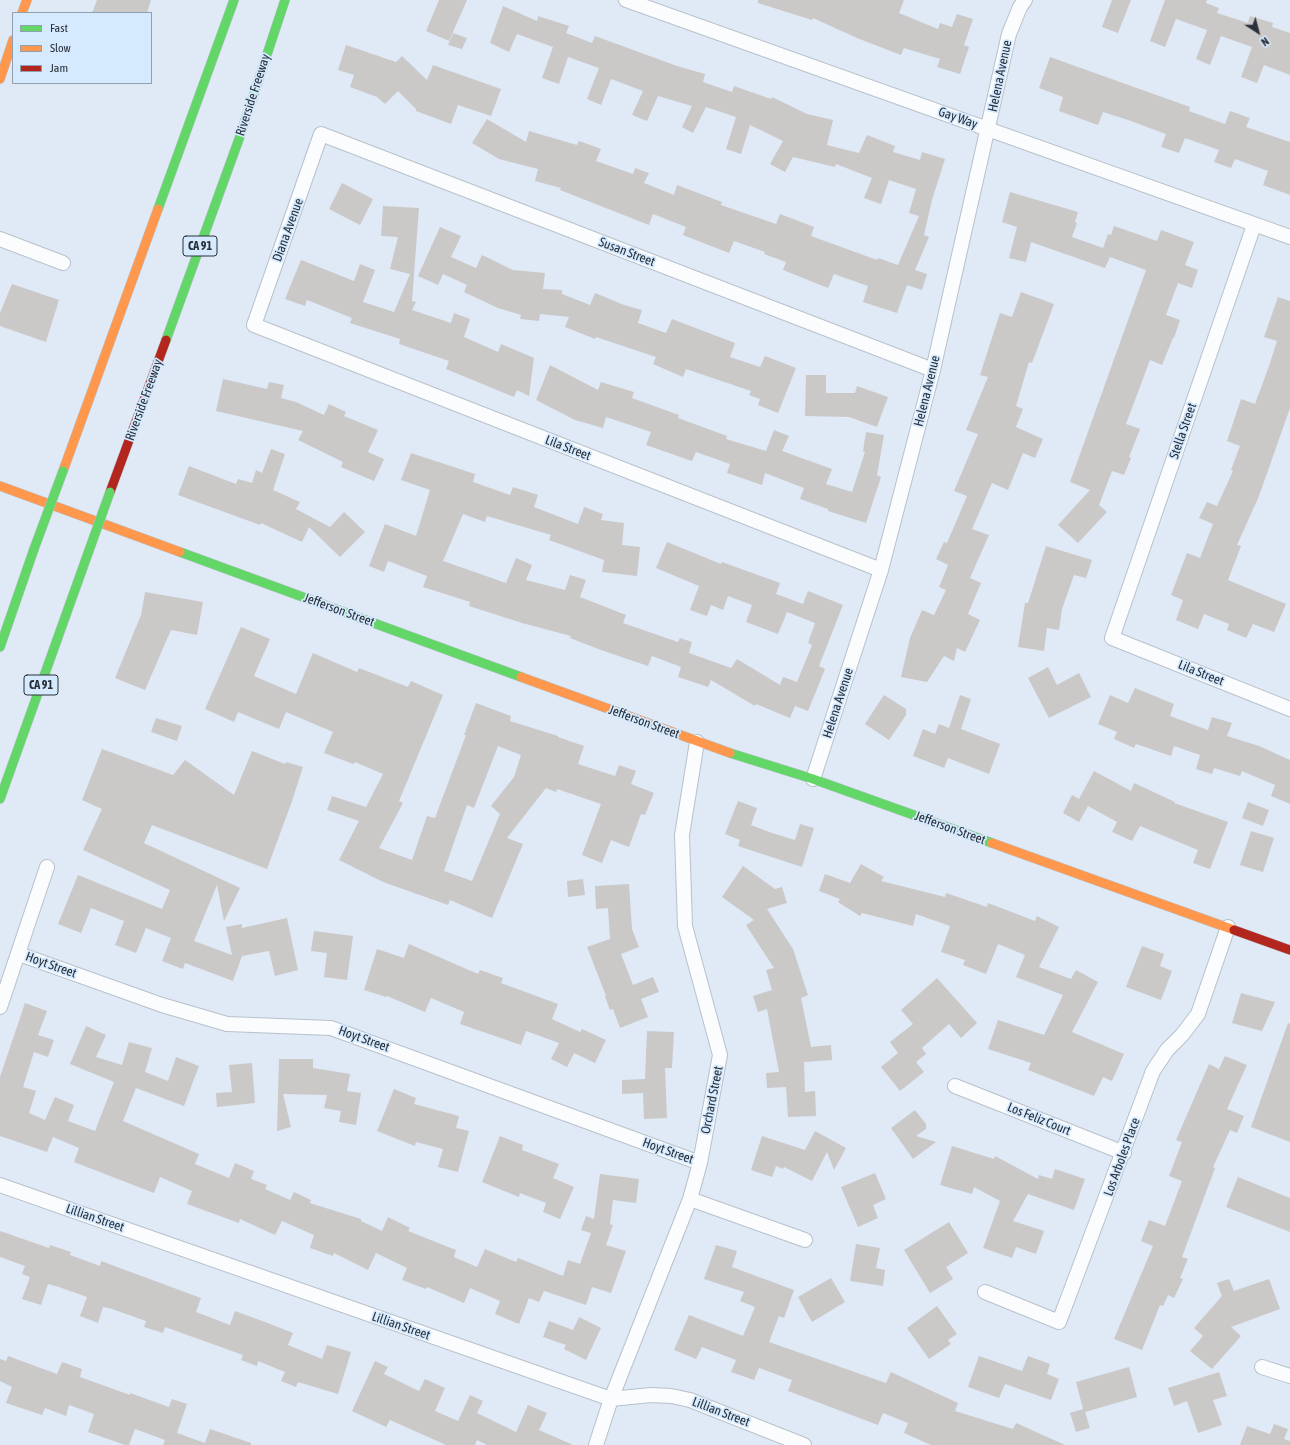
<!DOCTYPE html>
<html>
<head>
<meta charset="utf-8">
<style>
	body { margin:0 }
	#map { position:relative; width:1290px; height:1445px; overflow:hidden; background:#dfeaf6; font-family:"Asap Condensed",sans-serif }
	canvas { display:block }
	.legend { position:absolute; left:12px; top:12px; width:140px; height:72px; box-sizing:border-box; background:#d6eaff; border:1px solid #91a0af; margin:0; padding:5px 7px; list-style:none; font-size:12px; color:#293038 }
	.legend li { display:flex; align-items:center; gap:8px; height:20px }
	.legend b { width:20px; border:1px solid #91a0af }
	.north { position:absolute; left:1238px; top:12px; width:40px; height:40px; -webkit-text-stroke:3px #d6eaff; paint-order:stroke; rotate:144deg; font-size:11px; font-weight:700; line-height:16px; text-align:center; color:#293038 }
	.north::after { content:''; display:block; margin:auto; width:14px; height:18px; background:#293038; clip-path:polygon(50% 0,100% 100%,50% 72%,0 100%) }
</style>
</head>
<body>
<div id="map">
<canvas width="1290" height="1445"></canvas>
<ul class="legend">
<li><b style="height:5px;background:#63d668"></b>Fast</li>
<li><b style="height:5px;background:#ff974d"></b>Slow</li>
<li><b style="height:5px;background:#b3261e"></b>Jam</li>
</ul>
<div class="north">N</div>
</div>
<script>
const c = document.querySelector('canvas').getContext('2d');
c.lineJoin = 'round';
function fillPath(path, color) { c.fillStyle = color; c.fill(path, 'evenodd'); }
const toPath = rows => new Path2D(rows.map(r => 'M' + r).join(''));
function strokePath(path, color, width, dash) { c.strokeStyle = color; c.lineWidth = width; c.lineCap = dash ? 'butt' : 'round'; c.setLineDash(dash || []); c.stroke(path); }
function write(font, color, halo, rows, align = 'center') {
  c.font = font + ' "Asap Condensed",sans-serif'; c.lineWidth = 3.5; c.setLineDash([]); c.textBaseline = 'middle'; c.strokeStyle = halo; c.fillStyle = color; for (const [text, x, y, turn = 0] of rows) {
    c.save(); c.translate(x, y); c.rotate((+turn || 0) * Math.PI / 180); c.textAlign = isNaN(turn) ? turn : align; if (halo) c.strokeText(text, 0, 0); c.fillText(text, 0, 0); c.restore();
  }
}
fillPath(toPath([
	[97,0,151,0,147,13,92,13],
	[439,0,467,0,449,41,426,31],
	[758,0,904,0,899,13,938,29,940,23,952,27,957,14,973,19,964,45,969,47,960,74,937,67,940,59,904,48,901,55,857,38,813,18,812,20,758,3],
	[1112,0,1131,0,1118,33,1102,27],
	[1165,0,1207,0,1206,3,1219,8,1217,13,1248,23,1250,16,1273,23,1272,27,1290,33,1290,75,1264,65,1257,83,1241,77,1252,47,1221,36,1210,65,1196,59,1207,30,1176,19,1165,47,1150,41],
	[503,6,537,21,538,16,569,26,566,33,592,43,595,36,677,66,705,74,703,82,732,92,734,86,771,99,772,97,807,114,833,120,827,145,859,153,867,135,895,146,893,152,920,160,922,152,945,159,932,200,924,235,929,237,915,270,927,274,922,290,907,285,897,313,863,302,868,286,834,274,828,288,783,270,786,262,764,254,765,252,734,241,729,253,683,235,686,227,653,214,649,225,560,190,561,188,535,181,538,169,499,159,472,143,487,119,526,142,529,131,577,145,579,141,601,149,596,161,633,174,635,168,649,173,644,183,674,195,677,185,722,202,721,205,776,224,780,214,814,227,811,236,877,260,878,258,898,265,919,216,909,213,916,189,889,180,881,204,864,198,872,178,836,164,835,167,793,157,785,172,770,164,783,141,750,125,741,154,726,149,736,117,706,107,693,133,682,127,692,106,658,96,647,121,632,115,643,91,611,79,601,105,587,99,599,68,568,57,559,84,542,78,553,47,517,34,509,52,490,43],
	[453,33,467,38,462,49,448,45],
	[346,45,396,62,402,56,427,80,433,65,501,89,491,116,458,105,451,124,416,111,416,109,398,91,385,104,377,97,350,87,354,75,338,70],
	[1050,57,1190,107,1189,111,1225,124,1230,111,1250,118,1246,127,1290,142,1290,195,1263,185,1268,171,1235,159,1231,168,1214,162,1219,150,1185,138,1179,153,1161,147,1166,134,1128,120,1103,112,1098,125,1059,111,1063,97,1039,88],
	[342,183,373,199,360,225,329,209],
	[1010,192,1078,212,1075,222,1077,223,1072,237,1103,248,1108,234,1111,235,1114,226,1157,241,1161,230,1194,242,1185,265,1198,270,1192,288,1178,283,1166,315,1180,320,1174,338,1173,338,1162,365,1150,360,1126,424,1140,429,1129,457,1131,458,1124,475,1112,471,1099,505,1107,512,1078,543,1058,525,1090,490,1070,482,1146,270,1110,257,1105,268,1031,242,1026,262,1009,258,1017,227,1002,222],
	[383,206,419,208,412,301,416,302,412,310,451,323,454,313,470,319,464,337,498,352,501,344,534,358,529,396,517,390,514,397,446,369,449,361,399,344,400,339,350,323,352,318,307,300,305,306,285,299,301,260,354,281,360,264,375,270,363,302,394,312,410,274,390,269,398,237,381,236],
	[440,227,461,236,451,257,476,268,482,255,513,270,545,273,543,289,562,290,562,294,590,305,595,293,624,305,642,310,638,323,666,333,672,319,735,343,730,357,760,367,765,356,796,368,778,413,758,405,760,399,749,395,751,391,686,369,683,377,653,364,656,357,596,337,595,339,565,327,569,317,540,314,539,321,520,319,521,315,498,308,464,292,467,285,443,274,438,285,418,276],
	[12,284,59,300,46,342,0,326,0,313],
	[1021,292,1054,304,1032,363,1029,362,1016,406,1023,409,1016,427,1043,439,1035,458,1023,453,1008,490,992,483,972,529,989,535,970,578,981,583,968,614,980,620,965,652,957,648,954,661,944,656,927,682,901,677,910,638,922,610,934,615,946,590,939,587,948,565,936,559,944,542,947,543,967,496,954,491,978,434,966,430,988,377,980,375,1000,313,1012,317],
	[1278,297,1290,301,1290,408,1259,496,1237,545,1241,546,1228,580,1286,604,1274,632,1253,624,1246,638,1227,630,1229,624,1204,614,1198,629,1176,620,1183,600,1171,595,1187,553,1200,558,1213,524,1199,518,1207,502,1217,506,1233,471,1231,470,1240,446,1227,441,1241,399,1255,404,1269,366,1277,341,1264,337],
	[550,365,598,390,601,382,634,392,632,398,679,415,678,418,727,436,726,439,766,451,774,430,789,436,782,451,832,469,826,484,852,492,865,452,863,451,866,432,884,435,877,475,881,477,866,523,828,511,828,509,800,499,804,488,765,473,762,485,727,473,730,464,696,452,692,461,646,445,651,432,606,417,603,428,575,420,536,400],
	[806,375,826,375,826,393,855,393,857,386,888,397,877,427,849,417,805,416],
	[223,379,267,389,269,382,284,385,281,398,296,402,324,415,329,404,346,412,344,416,378,430,368,452,384,459,374,481,341,467,343,462,298,440,303,431,216,411],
	[271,449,285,454,273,490,300,502,296,509,330,527,344,512,365,532,340,557,309,527,302,542,261,523,260,525,178,495,189,466,236,484,238,479,252,483,256,470,262,473],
	[411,453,475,474,473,482,510,495,513,487,538,495,534,507,578,524,584,507,603,514,601,520,624,523,622,545,640,547,637,576,602,572,604,560,549,540,551,535,487,516,485,522,463,514,443,561,506,583,516,558,532,565,526,580,565,590,570,575,586,580,580,597,626,615,623,623,678,642,680,638,692,642,689,653,731,668,737,659,780,685,783,677,797,682,812,645,808,643,815,623,787,612,778,634,746,622,752,605,728,596,723,610,711,605,707,616,690,610,699,586,656,568,667,542,721,564,722,562,780,583,776,594,803,604,808,591,843,605,819,666,825,669,808,711,795,706,790,718,756,704,755,706,711,680,708,687,678,677,681,667,652,656,648,666,601,650,570,638,571,636,522,623,469,606,470,602,423,587,427,576,388,561,384,572,369,566,385,524,416,536,430,490,401,480],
	[1046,546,1092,560,1086,578,1074,575,1062,609,1059,630,1047,628,1044,651,1018,647,1025,603,1028,603],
	[145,592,203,602,197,635,171,630,145,690,115,678,141,615],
	[241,627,270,639,254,676,296,694,313,653,357,672,359,668,408,687,411,681,443,695,399,801,403,803,379,848,412,860,427,816,435,818,466,735,464,735,476,703,511,716,510,721,558,736,558,737,584,746,578,764,615,776,619,765,636,771,631,784,654,793,645,815,641,814,629,847,611,840,602,863,582,855,601,804,557,789,556,792,546,788,507,838,523,844,492,918,450,900,448,905,383,882,339,860,359,821,327,810,332,796,366,807,383,774,355,762,353,764,324,753,333,732,286,712,279,729,238,712,234,722,205,709],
	[498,746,521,755,514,777,491,806,500,814,472,881,444,871,467,805,474,808],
	[1048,667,1057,685,1079,673,1091,697,1049,718,1028,678],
	[1135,688,1174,704,1170,716,1208,730,1212,717,1232,723,1227,736,1259,746,1290,760,1290,804,1271,796,1275,785,1242,771,1240,776,1214,768,1212,774,1196,769,1200,755,1174,746,1171,756,1136,744,1134,748,1114,739,1117,732,1098,724,1110,695,1128,703],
	[884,695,906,709,906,715,889,740,865,724],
	[960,695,971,699,961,729,1000,744,989,774,948,758,944,768,913,756,923,729,935,734,939,724,949,728],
	[156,718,182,726,177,741,151,732],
	[102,749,173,775,185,760,234,795,252,751,285,764,286,762,303,767,291,804,267,869,152,825,144,843,240,888,224,921,217,885,194,941,232,955,226,927,242,924,242,928,287,918,298,970,275,976,269,951,242,956,233,981,185,963,183,969,162,961,171,938,146,928,136,953,115,945,124,921,91,908,81,933,58,924,78,875,162,909,170,890,83,850,102,809,82,800],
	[1094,771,1131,791,1134,783,1175,802,1174,803,1228,822,1210,869,1193,863,1198,850,1140,826,1132,841,1112,832,1117,822,1088,806,1079,822,1063,813,1072,795,1079,799],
	[738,801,757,808,751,825,772,833,795,840,800,824,814,828,802,867,738,846,740,840,725,834],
	[1248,802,1269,810,1263,826,1242,818],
	[1251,831,1274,838,1263,872,1240,865],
	[861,864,884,877,881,881,945,897,946,893,987,907,988,903,1035,921,1037,916,1059,927,1039,967,1071,979,1076,970,1098,982,1072,1032,1124,1054,1112,1081,1103,1077,1094,1096,1028,1070,1031,1063,988,1049,998,1020,1044,1035,1063,995,1016,977,1025,955,998,944,986,974,963,965,965,960,941,952,950,926,916,914,913,926,862,913,860,916,838,902,840,899,819,891,825,874,850,883],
	[743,866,775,889,782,887,787,903,767,909,793,949,808,995,801,998,811,1047,831,1045,832,1060,804,1062,805,1092,815,1091,816,1116,788,1117,786,1087,767,1088,766,1073,779,1072,767,1009,758,1012,753,996,772,990,766,970,774,968,746,925,754,920,722,897],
	[583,879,585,895,568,897,567,881],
	[629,884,632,929,639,947,621,954,633,985,653,977,659,992,641,999,648,1017,620,1028,613,1009,610,1010,605,997,606,996,587,947,610,939,608,908,596,909,595,886],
	[314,931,353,936,347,980,324,977,327,953,311,951],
	[409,944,478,974,480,970,503,978,501,983,558,1004,552,1019,580,1032,582,1029,606,1040,595,1063,574,1053,567,1067,551,1059,559,1043,526,1031,521,1045,460,1024,464,1012,431,998,425,1012,387,996,386,997,364,990,377,949,404,958],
	[1142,946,1164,954,1160,966,1172,971,1161,1000,1126,987],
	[937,978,977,1023,961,1038,949,1024,922,1048,926,1054,916,1062,924,1072,900,1091,881,1067,898,1053,890,1042,913,1024,901,1010],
	[1241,993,1275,1002,1262,1031,1232,1023],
	[25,1003,47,1011,38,1035,54,1040,48,1057,34,1052,23,1087,36,1091,29,1113,45,1120,55,1097,74,1105,68,1121,95,1131,114,1082,70,1064,86,1026,106,1035,96,1057,122,1065,129,1042,152,1048,145,1072,168,1081,176,1057,199,1066,184,1106,136,1088,123,1121,199,1154,195,1164,229,1178,235,1163,254,1171,251,1179,267,1185,265,1189,290,1200,294,1192,311,1200,310,1203,361,1219,361,1221,382,1231,388,1217,410,1228,408,1231,456,1250,454,1257,477,1267,485,1249,516,1262,518,1258,563,1276,568,1260,580,1264,591,1233,581,1230,586,1216,594,1219,600,1174,639,1179,636,1203,613,1200,610,1224,613,1225,606,1245,626,1251,611,1293,592,1287,586,1305,544,1291,539,1302,529,1298,519,1324,495,1314,500,1301,470,1288,464,1303,427,1287,426,1289,402,1280,407,1268,376,1253,368,1270,334,1253,333,1256,310,1248,314,1235,282,1221,275,1235,240,1219,239,1223,187,1204,192,1191,160,1177,154,1193,74,1162,79,1148,53,1137,47,1152,0,1136,0,1077],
	[1288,1023,1290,1024,1290,1142,1251,1127],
	[647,1031,674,1032,672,1068,665,1068,667,1118,644,1119,643,1093,622,1094,622,1080,645,1079],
	[1225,1056,1247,1065,1227,1109,1244,1116,1237,1133,1230,1130,1213,1167,1215,1168,1182,1257,1188,1259,1180,1278,1183,1279,1174,1298,1168,1295,1163,1306,1160,1305,1142,1350,1114,1339,1153,1246,1141,1241,1149,1220,1165,1226,1182,1181,1169,1176,1182,1142,1176,1140,1209,1064,1219,1069],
	[279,1059,313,1059,313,1068,350,1074,347,1091,361,1093,356,1125,339,1122,341,1111,324,1108,327,1095,283,1094,291,1127,277,1131],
	[252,1063,255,1103,217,1107,216,1093,232,1092,229,1065],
	[394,1089,416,1098,414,1104,459,1116,456,1128,469,1131,458,1172,438,1167,443,1149,416,1142,415,1146,377,1131],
	[915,1110,926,1124,926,1129,916,1136,936,1142,913,1159,891,1128],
	[815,1131,846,1148,834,1170,827,1152,812,1181,784,1167,783,1169,776,1166,772,1177,751,1170,762,1136,805,1150],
	[500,1136,523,1145,522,1150,559,1164,553,1178,574,1187,560,1219,543,1212,546,1203,520,1193,519,1197,482,1182],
	[952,1146,994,1159,995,1156,1038,1179,1039,1175,1052,1179,1055,1169,1085,1179,1074,1210,1028,1194,1013,1221,1044,1231,1036,1254,1016,1247,1012,1258,983,1248,1000,1201,974,1187,972,1194,940,1185],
	[875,1173,886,1199,873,1205,878,1218,858,1227,841,1187],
	[1238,1177,1290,1198,1290,1232,1226,1207],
	[949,1222,968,1253,946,1267,953,1279,930,1293,904,1250],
	[0,1231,49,1248,50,1245,71,1252,70,1255,100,1266,101,1261,201,1298,196,1312,230,1325,235,1311,265,1322,293,1333,288,1345,322,1359,327,1345,351,1352,338,1394,298,1382,296,1387,281,1381,285,1372,258,1361,257,1366,241,1360,243,1355,165,1327,163,1333,144,1327,146,1321,109,1308,103,1307,98,1323,80,1316,87,1297,59,1287,48,1284,41,1305,22,1299,30,1277,22,1274,25,1266,0,1257],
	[856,1244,880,1248,876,1268,885,1270,883,1286,850,1281],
	[716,1245,737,1251,732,1267,794,1290,784,1318,779,1316,769,1342,886,1383,891,1372,958,1403,955,1411,1013,1429,1016,1423,1065,1445,931,1445,904,1433,908,1423,883,1413,878,1425,788,1391,792,1380,759,1368,754,1380,731,1372,736,1360,702,1347,696,1359,674,1350,689,1315,743,1336,755,1307,740,1301,744,1292,704,1279],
	[831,1278,845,1302,812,1322,798,1297],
	[1229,1279,1234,1291,1269,1279,1280,1309,1231,1327,1241,1336,1212,1369,1190,1351,1203,1336,1194,1328,1222,1296,1217,1283],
	[937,1306,957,1334,948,1340,951,1344,929,1359,907,1328],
	[579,1317,601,1328,586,1360,564,1349,566,1345,543,1337,549,1321,573,1330],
	[8,1356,57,1374,62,1362,82,1369,80,1377,130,1395,130,1393,169,1407,172,1399,187,1404,177,1433,205,1443,210,1429,251,1443,251,1445,163,1445,165,1440,135,1429,129,1445,125,1445,88,1432,94,1414,69,1405,66,1416,45,1408,42,1415,6,1403,12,1387,0,1381,0,1359,6,1361],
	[979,1356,1022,1371,1028,1356,1050,1364,1047,1374,1059,1379,1051,1400,1005,1384,999,1398,968,1387],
	[375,1361,388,1367,384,1374,419,1391,425,1379,445,1388,435,1411,458,1421,470,1395,483,1401,477,1413,516,1432,528,1405,547,1413,539,1430,573,1445,487,1445,477,1440,475,1445,446,1445,390,1420,386,1427,352,1411],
	[1129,1367,1137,1397,1085,1412,1090,1428,1076,1432,1070,1413,1083,1409,1076,1382],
	[1219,1372,1227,1396,1213,1400,1222,1425,1198,1433,1187,1401,1174,1406,1168,1388],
	[1274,1424,1288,1429,1284,1439,1290,1441,1290,1445,1240,1445,1247,1426,1270,1434]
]), '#cbc8c8');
const street = toPath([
	[626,0,1290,237],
	[1254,225,1112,638,1290,709],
	[0,239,63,263],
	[881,570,254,325,321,134,933,370],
	[813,779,881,570,933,370,1009,34,1020,7,1025,0],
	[19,954,162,1005,227,1024,331,1028,700,1163],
	[0,1007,47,867],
	[955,1086,1124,1153],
	[0,1185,611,1399,651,1395,671,1396,690,1400,804,1445],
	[690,1199,805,1240],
	[985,1292,1059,1322,1153,1071,1167,1050,1182,1035,1198,1014,1228,927],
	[1262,1367,1290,1376],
	[596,1445,611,1399,690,1199,700,1163,720,1055,685,926,682,835,697,742]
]);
const fast = toPath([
	[158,209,234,0],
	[166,340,239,139,285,0],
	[180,552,521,677],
	[0,647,34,549],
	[730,753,813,779,992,843],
	[0,799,82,570]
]);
const slow = toPath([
	[22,13,27,0],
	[0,79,13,40],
	[63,471,158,209],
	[0,486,180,552],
	[521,677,730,753],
	[992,843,1234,930]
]);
const jam = toPath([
	[110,492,166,340],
	[1234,930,1290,950]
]);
strokePath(street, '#b8c1ca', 16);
strokePath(fast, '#b8c1ca', 10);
strokePath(slow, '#b8c1ca', 10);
strokePath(jam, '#b8c1ca', 10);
strokePath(street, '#fafcfe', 14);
strokePath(fast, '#63d668', 9);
strokePath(slow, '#ff974d', 9);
strokePath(jam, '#b3261e', 9);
const fastBridge = toPath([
	[34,549,63,471],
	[82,570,110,492]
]);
strokePath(fastBridge, '#b8c1ca', 10, []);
strokePath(fastBridge, '#63d668', 9);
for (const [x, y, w] of [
	[200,246,34],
	[41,685,34]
]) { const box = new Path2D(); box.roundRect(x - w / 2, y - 10, w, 20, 3); c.fillStyle = '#d6eaff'; c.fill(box); strokePath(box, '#293038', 1); }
write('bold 12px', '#293038', null, [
	["CA 91",200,246],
	["CA 91",41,685]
]);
write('13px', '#293038', '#d6eaff', [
	["Helena Avenue",1000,76,-78],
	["Riverside Freeway",253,95,-72],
	["Gay Way",958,118,20],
	["Diana Avenue",288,230,-70],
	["Susan Street",627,252,21],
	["Helena Avenue",927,391,-76],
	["Riverside Freeway",144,400,-70],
	["Stella Street",1183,431,-71],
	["Lila Street",568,448,21],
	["Jefferson Street",339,610,20],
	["Lila Street",1201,673,22],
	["Helena Avenue",838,703,-72],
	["Jefferson Street",644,722,20],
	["Jefferson Street",950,828,20],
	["Hoyt Street",51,965,20],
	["Hoyt Street",364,1039,20],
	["Orchard Street",712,1100,-79],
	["Los Feliz Court",1039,1119,22],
	["Hoyt Street",668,1151,20],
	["Los Arboles Place",1122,1157,-70],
	["Lillian Street",95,1218,19],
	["Lillian Street",401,1326,19],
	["Lillian Street",721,1412,21]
]);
</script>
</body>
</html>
